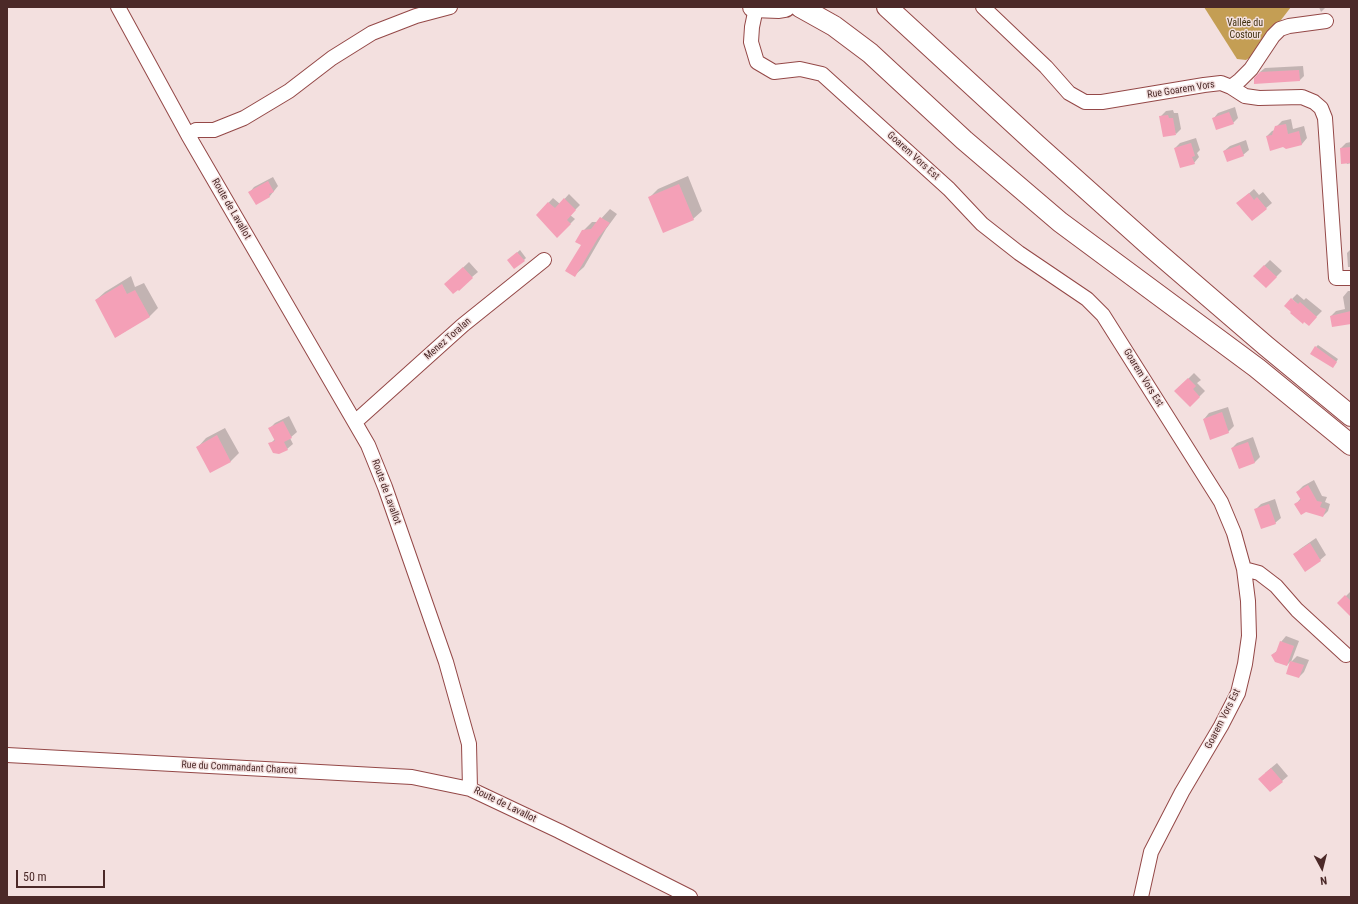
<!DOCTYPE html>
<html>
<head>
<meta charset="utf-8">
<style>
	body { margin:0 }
	#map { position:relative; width:1358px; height:904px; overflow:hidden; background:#f3e0df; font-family:"Roboto Condensed",sans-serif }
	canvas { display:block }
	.frame { position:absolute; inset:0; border:8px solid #4b2928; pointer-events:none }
	.north { position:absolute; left:1302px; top:848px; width:40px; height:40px; -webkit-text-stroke:3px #f3e0df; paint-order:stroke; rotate:173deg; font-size:11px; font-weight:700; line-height:16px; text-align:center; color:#4b2928 }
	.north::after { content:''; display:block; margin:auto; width:14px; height:18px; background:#4b2928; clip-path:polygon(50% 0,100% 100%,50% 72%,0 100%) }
	.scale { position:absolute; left:16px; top:870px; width:89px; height:18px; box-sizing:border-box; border:2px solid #4b2928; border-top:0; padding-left:5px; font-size:12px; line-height:14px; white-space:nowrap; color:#4b2928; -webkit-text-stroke:3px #f3e0df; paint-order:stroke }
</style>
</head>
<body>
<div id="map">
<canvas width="1358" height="904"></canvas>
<div class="frame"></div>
<div class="north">N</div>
<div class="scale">50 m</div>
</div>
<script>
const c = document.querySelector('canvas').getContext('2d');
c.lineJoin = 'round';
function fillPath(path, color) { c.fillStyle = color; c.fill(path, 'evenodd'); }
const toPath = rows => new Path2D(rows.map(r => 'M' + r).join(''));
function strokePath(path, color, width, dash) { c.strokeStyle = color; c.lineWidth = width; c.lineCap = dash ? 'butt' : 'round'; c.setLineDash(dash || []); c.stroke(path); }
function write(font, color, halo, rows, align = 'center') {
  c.font = font + ' "Roboto Condensed",sans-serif'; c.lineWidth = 3; c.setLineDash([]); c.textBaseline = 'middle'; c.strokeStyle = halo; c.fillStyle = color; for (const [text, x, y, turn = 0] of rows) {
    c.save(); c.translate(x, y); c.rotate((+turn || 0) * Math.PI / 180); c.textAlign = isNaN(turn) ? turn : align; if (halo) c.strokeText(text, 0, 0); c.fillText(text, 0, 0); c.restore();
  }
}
fillPath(toPath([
	[1204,7,1291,7,1254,55,1246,60,1237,59]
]), '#c49e54');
fillPath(toPath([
	[1319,7,1326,7,1321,12],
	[1303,66,1304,76,1300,80,1255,83,1260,72,1265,68],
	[1235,107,1238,118,1233,123,1213,119,1218,113],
	[1173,110,1174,113,1178,113,1181,129,1176,134,1160,117,1166,111],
	[1291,119,1293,129,1304,126,1307,138,1302,144,1283,146,1267,136,1272,131,1275,130,1276,127,1282,121],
	[1196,138,1200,150,1197,153,1199,157,1194,163,1175,148,1180,143],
	[1246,140,1249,150,1243,155,1224,151,1230,146],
	[1351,142,1351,163,1347,164,1341,148,1346,143],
	[688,176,702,211,693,219,650,197,658,189],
	[273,177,278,186,270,196,250,192,254,187],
	[1254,189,1259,195,1263,192,1272,203,1252,220,1238,203],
	[569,194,580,205,570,215,575,219,557,237,537,215,553,198,560,204],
	[610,209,617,214,606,229,584,267,575,275,582,245,583,231,592,222,598,222],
	[1351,249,1351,267,1348,267,1347,253],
	[520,250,526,258,524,260,511,258],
	[1270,260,1282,271,1266,287,1254,276],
	[469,262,478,272,472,277,451,279],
	[131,276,135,287,144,283,158,308,150,316,116,337,96,300,105,292],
	[1348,291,1351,291,1351,323,1331,316,1336,311,1345,309,1343,297],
	[1297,294,1304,300,1306,298,1322,311,1314,319,1292,299],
	[1318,345,1338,359,1335,364,1316,347],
	[1194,373,1201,380,1197,383,1205,391,1190,406,1176,391],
	[1228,407,1234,426,1228,432,1204,419,1209,413],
	[289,416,297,432,290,438,293,444,287,449,270,444,275,439,270,428,275,423],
	[225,428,239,453,231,461,211,472,198,447,206,438],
	[1253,437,1260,457,1255,462,1239,468,1232,448,1237,443],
	[1314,480,1322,496,1327,497,1325,502,1330,504,1328,511,1323,516,1296,504,1301,498,1297,492,1303,486],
	[1275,499,1281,518,1275,523,1256,509,1261,504],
	[1316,538,1326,555,1320,560,1294,555,1300,549],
	[1351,591,1351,616,1339,603],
	[1286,636,1299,641,1291,662,1297,656,1309,660,1304,672,1299,677,1287,673,1292,660,1287,665,1272,655,1278,650,1281,642],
	[1277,763,1288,776,1270,791,1265,773]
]), '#0003');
fillPath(toPath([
	[1299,70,1300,81,1254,84,1254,78,1260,72],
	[1229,112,1234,124,1216,130,1212,118],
	[1168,115,1169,118,1173,118,1176,135,1163,137,1159,116],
	[1286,124,1288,134,1299,131,1302,145,1286,149,1283,147,1270,151,1266,136,1272,135,1275,126],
	[1191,143,1195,156,1192,157,1195,164,1180,168,1174,148],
	[1240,145,1244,156,1227,162,1223,151],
	[1351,147,1351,163,1341,164,1340,148],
	[268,181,274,192,269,194,270,197,256,205,248,192],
	[679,184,694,220,663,233,648,197],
	[1249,193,1254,200,1257,197,1267,209,1252,221,1236,203],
	[564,198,576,210,567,220,571,224,557,238,536,215,548,202,555,208],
	[600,217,610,223,598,238,575,277,565,271,581,245,575,242,582,230,591,229],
	[517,252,525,261,514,269,507,260],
	[1264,265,1277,277,1266,288,1253,276],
	[463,267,473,278,459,291,458,290,453,294,444,284],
	[122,284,127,294,135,290,150,317,115,338,95,300],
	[1291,298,1298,304,1300,302,1317,317,1309,326,1304,322,1303,324,1290,313,1291,312,1284,306],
	[1351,311,1351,324,1332,327,1330,316],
	[1315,346,1337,362,1333,368,1310,354],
	[1188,378,1196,386,1193,389,1200,397,1190,407,1174,391],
	[1222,412,1229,433,1210,440,1203,419],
	[283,421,292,438,284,442,288,450,279,454,273,453,268,443,275,441,268,428],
	[217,435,231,462,210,473,196,447],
	[1248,442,1255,463,1239,469,1231,448],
	[1308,485,1317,501,1322,502,1320,507,1326,509,1323,517,1306,512,1301,515,1294,504,1301,500,1296,492],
	[1269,504,1276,524,1261,529,1254,509],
	[1310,543,1321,561,1305,572,1293,554],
	[1345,595,1351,601,1351,617,1337,603],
	[1280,641,1294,646,1287,666,1275,662,1271,655,1276,652],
	[1290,661,1304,665,1299,678,1286,674],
	[1271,768,1283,782,1270,792,1258,779]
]), '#f4a0b7');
const minor = toPath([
	[118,7,188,135,368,445,385,487,446,662,469,744,470,789],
	[983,7,1046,67,1069,93,1085,102,1102,102,1204,85,1221,83,1231,87,1245,96,1259,98,1302,97,1314,102,1321,108,1325,118,1336,278,1351,278],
	[756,8,752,27,751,42,757,62,774,72,800,69,822,74,949,189,982,224,1019,253,1087,299,1103,315,1221,502,1234,533,1244,569,1248,601,1249,636,1245,664,1238,693,1221,726,1182,792,1151,852,1141,897],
	[1231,87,1240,80,1251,69,1273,36,1280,29,1289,26,1326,21],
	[188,135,196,130,214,130,244,118,289,91,332,58,372,33,416,16,450,7],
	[355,422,463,325,544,260],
	[1244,569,1259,573,1276,586,1297,610,1346,655],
	[7,755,412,777,470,789,559,831,690,897]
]);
const highway = toPath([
	[753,7,779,8,785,7],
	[800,7,834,26,870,53,964,140,1060,222,1257,368,1351,445],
	[887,7,1037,145,1151,247,1266,346,1351,416]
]);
strokePath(minor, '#944847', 16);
strokePath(highway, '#944847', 22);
strokePath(minor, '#fff', 14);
strokePath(highway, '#fff', 20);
write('10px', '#423111', '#f3e0df', [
	["Vallée du",1245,23],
	["Costour",1245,35]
]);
write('10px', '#4b2928', '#f3e0df', [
	["Rue Goarem Vors",1181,90,-9],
	["Goarem Vors Est",913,156,42],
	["Route de Lavallot",231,209,60],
	["Menez Toralan",448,339,-41],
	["Goarem Vors Est",1143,378,58],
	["Route de Lavallot",386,492,70],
	["Goarem Vors Est",1223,719,-63],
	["Rue du Commandant Charcot",239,768,3],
	["Route de Lavallot",505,805,26]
]);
</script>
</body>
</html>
